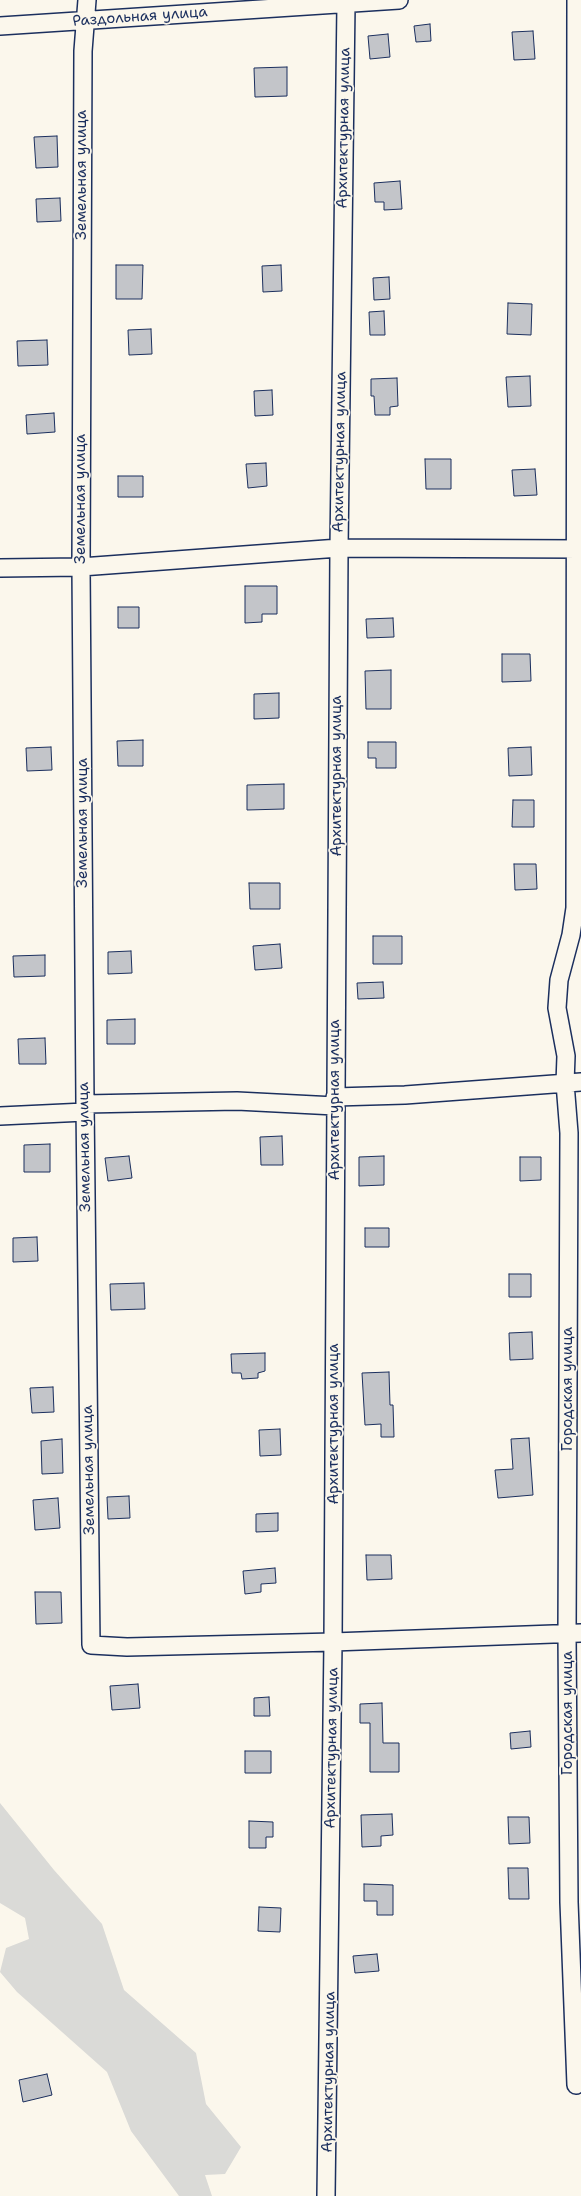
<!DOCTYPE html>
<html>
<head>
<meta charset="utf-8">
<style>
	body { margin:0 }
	canvas { display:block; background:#fbf7ec }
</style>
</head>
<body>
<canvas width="581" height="2196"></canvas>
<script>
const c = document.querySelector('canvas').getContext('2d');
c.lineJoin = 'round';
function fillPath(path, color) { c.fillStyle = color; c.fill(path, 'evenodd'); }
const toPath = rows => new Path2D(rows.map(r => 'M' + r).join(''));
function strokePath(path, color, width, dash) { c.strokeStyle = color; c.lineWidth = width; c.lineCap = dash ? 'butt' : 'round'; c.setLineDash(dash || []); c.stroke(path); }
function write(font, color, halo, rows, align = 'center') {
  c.font = font + ' "Shantell Sans",sans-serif'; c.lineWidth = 3.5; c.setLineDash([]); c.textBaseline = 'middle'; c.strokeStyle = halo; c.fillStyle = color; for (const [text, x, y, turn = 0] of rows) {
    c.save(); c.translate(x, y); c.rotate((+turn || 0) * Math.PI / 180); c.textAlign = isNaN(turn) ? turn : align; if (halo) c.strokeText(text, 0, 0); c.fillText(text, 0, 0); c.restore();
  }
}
fillPath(toPath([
	[0,1803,54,1870,102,1924,124,1990,196,2053,206,2104,241,2147,225,2174,205,2175,212,2196,179,2196,131,2131,107,2072,17,1992,0,1972,6,1948,29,1939,25,1918,0,1903]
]), '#dadad7');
const building = toPath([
	[430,24,431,41,416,42,414,26,430,24],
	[533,31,535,59,514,60,512,32,533,31],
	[388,34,390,57,370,59,368,36,388,34],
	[287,67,287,96,255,97,254,68,287,67],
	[57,136,58,167,36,168,34,137,57,136],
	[400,181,402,209,384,210,384,202,375,202,374,183,400,181],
	[60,198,61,221,37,222,36,199,60,198],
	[116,265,143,265,142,299,116,299,116,265],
	[281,265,282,291,263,292,262,266,281,265],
	[389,277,390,299,374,300,373,278,389,277],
	[508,303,532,304,531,335,507,334,508,303],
	[384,311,385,335,370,335,369,312,384,311],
	[151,329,152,354,129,355,128,330,151,329],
	[47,340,48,365,18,366,17,341,47,340],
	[530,376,531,406,508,407,506,377,530,376],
	[397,378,398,406,390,407,390,415,375,415,374,396,371,396,371,379,397,378],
	[272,390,273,415,255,416,254,391,272,390],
	[54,413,55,432,27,434,26,415,54,413],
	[425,459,451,459,451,489,426,489,425,459],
	[266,463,267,486,248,488,246,464,266,463],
	[535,469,537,495,514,496,512,470,535,469],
	[118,476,143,476,143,497,118,497,118,476],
	[245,586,277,586,277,614,262,614,262,622,245,623,245,586],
	[118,607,139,607,139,628,118,628,118,607],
	[393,618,394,637,367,638,366,619,393,618],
	[502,654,530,654,531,681,502,682,502,654],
	[391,670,391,709,366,709,365,671,391,670],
	[279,693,279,718,254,719,254,694,279,693],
	[143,740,143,766,118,766,117,741,143,740],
	[368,742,396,742,396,768,376,768,376,758,368,758,368,742],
	[51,747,52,770,27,771,26,748,51,747],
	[531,747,532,775,509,776,508,748,531,747],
	[284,784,284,809,247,810,247,785,284,784],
	[513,800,534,800,534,827,512,827,513,800],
	[514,864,536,864,537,889,515,890,514,864],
	[249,883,280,883,280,909,250,909,249,883],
	[373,936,402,936,402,964,373,964,373,936],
	[280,944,282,968,255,970,253,946,280,944],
	[131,951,132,973,108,974,108,952,131,951],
	[45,955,45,976,14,977,13,956,45,955],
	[383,982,384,998,358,999,357,983,383,982],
	[135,1019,135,1044,107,1044,107,1020,135,1019],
	[45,1038,46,1064,19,1064,18,1039,45,1038],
	[282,1136,283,1165,261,1165,260,1137,282,1136],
	[50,1144,50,1172,24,1172,24,1145,50,1144],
	[129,1156,132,1178,108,1181,105,1158,129,1156],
	[384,1156,384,1185,359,1186,359,1157,384,1156],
	[520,1157,541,1157,541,1180,520,1181,520,1157],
	[365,1228,389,1228,389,1247,365,1247,365,1228],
	[37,1237,38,1261,13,1262,13,1238,37,1237],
	[509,1274,531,1274,531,1297,509,1297,509,1274],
	[144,1283,145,1309,111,1310,110,1284,144,1283],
	[532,1332,533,1359,510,1360,509,1333,532,1332],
	[265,1353,265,1371,258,1373,258,1378,242,1379,241,1373,232,1373,231,1354,265,1353],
	[389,1372,390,1405,393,1405,394,1437,381,1437,381,1424,365,1425,362,1373,389,1372],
	[53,1387,54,1412,32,1413,30,1388,53,1387],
	[280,1429,281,1455,260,1456,259,1430,280,1429],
	[529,1438,533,1495,498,1498,495,1470,513,1469,511,1439,529,1438],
	[62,1439,63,1473,42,1474,41,1441,62,1439],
	[129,1496,130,1518,108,1519,107,1497,129,1496],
	[58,1498,60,1528,35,1530,33,1500,58,1498],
	[278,1513,278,1531,256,1532,256,1514,278,1513],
	[366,1555,391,1555,392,1579,367,1580,366,1555],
	[275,1568,276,1583,261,1584,261,1592,245,1594,243,1571,275,1568],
	[35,1592,61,1592,62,1623,36,1624,35,1592],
	[138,1684,140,1708,112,1710,110,1686,138,1684],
	[269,1697,270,1716,254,1716,254,1698,269,1697],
	[382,1703,383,1743,399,1743,399,1772,370,1772,370,1723,360,1723,360,1704,382,1703],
	[530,1731,531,1747,511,1749,510,1733,530,1731],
	[245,1751,271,1751,271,1773,245,1773,245,1751],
	[392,1814,393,1835,381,1836,381,1846,362,1847,361,1815,392,1814],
	[508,1817,529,1817,530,1843,509,1844,508,1817],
	[249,1821,273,1822,273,1837,266,1837,266,1848,249,1848,249,1821],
	[508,1868,528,1868,529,1899,509,1899,508,1868],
	[364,1884,393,1885,393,1915,377,1915,377,1901,364,1901,364,1884],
	[259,1907,281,1908,280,1932,258,1931,259,1907],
	[377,1954,379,1971,355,1973,353,1956,377,1954],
	[47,2074,52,2095,23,2102,19,2080,47,2074]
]);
fillPath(building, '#c3c5c9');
strokePath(building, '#1b2f5e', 1);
const minor = toPath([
	[87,0,83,51,81,567,85,1104,91,1645,127,1647,333,1642,581,1633],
	[576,0,575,908,571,935,559,980,557,1008,566,1056,565,1083,569,1133,567,1634,569,1902,576,2085],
	[0,26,399,0],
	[0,568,81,567,339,548,581,549],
	[335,1097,405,1095,581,1082],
	[85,1104,237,1101,335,1106],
	[0,1116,85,1112],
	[326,2196,333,1642,339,548,346,4]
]);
strokePath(minor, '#1b2f5e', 20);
strokePath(minor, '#fbf7ec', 17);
write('15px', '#1b2f5e', '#fbf7ec', [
	["Раздольная улица",140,17,-4],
	["Архитектурная улица",344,128,-89],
	["Земельная улица",82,175,-90],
	["Архитектурная улица",340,452,-89],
	["Земельная улица",81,499,-90],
	["Архитектурная улица",337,776,-90],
	["Земельная улица",83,823,-90],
	["Архитектурная улица",335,1100,-90],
	["Земельная улица",85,1147,-91],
	["Городская улица",568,1389,-90],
	["Архитектурная улица",334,1424,-90],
	["Земельная улица",89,1470,-91],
	["Городская улица",568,1713,-90],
	["Архитектурная улица",332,1748,-89],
	["Архитектурная улица",329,2072,-89]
]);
</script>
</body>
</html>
